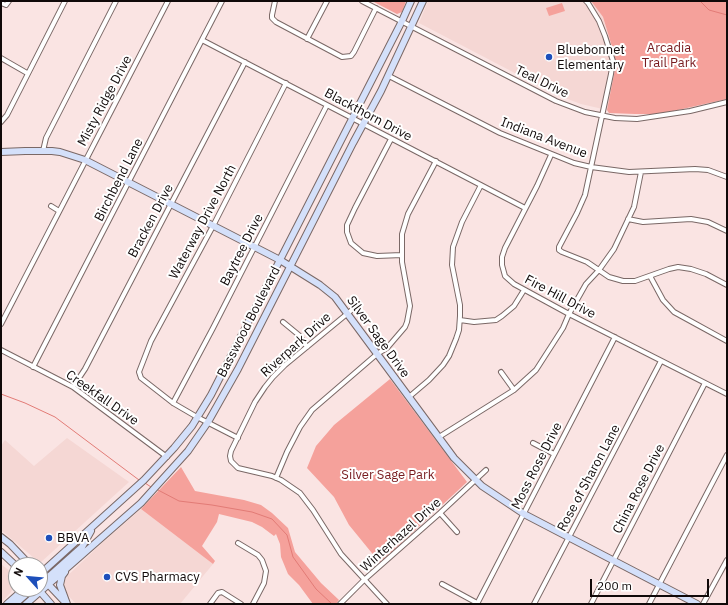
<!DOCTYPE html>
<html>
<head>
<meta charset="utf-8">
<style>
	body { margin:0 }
	#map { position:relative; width:728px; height:605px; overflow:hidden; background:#fae4e3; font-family:"IBM Plex Sans",sans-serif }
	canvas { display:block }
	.frame { position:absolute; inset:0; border:2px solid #100909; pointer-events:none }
	.north { position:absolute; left:8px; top:557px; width:40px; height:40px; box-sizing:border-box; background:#fff; border:1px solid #9f9d9d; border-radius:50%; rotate:297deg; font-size:11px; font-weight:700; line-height:16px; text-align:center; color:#100909 }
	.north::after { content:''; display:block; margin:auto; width:14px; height:18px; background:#1d4fbb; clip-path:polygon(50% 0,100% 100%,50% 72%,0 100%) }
	.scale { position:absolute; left:590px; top:579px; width:119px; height:18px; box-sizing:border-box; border:2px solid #100909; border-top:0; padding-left:5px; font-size:12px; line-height:14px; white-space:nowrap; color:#100909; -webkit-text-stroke:3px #fff; paint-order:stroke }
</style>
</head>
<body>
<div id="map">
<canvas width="728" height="605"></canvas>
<div class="frame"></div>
<div class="north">N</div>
<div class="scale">200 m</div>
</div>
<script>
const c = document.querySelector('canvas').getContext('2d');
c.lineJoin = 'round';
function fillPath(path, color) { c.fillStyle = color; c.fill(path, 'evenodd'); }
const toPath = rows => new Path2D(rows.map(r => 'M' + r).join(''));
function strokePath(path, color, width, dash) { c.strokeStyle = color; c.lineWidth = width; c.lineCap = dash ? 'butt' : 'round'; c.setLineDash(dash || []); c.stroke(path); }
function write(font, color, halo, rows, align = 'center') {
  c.font = font + ' "IBM Plex Sans",sans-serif'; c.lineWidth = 4; c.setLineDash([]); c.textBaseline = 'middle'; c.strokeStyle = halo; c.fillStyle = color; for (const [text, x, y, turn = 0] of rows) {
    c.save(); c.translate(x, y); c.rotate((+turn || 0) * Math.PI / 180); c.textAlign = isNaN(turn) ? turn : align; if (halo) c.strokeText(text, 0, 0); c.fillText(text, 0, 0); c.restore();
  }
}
fillPath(toPath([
	[428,1,591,1,603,17,613,50,616,64,607,110,581,104,557,95,419,23],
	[67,438,129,482,40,563,1,530,1,446,5,440,34,466],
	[141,509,213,564,180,604,76,604,65,592,64,579,101,544],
	[1,564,11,572,14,578,15,584,11,592,1,603]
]), '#f5d7d4');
fillPath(toPath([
	[372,1,406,1,402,12,397,14],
	[591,1,727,1,727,99,660,114,635,114,609,113,607,110,616,64,613,50,603,17],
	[562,3,565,11,549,16,546,8],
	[390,379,467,482,380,563,349,525,334,497,307,468,316,446,334,425],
	[181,467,195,491,244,500,261,505,272,513,288,528,295,552,321,583,339,600,336,604,313,604,299,585,288,574,281,557,280,544,276,534,274,536,262,527,252,522,219,514,217,522,202,546,215,561,213,564,141,509]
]), '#f5a19b');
strokePath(toPath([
	[700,1,709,10,727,15],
	[1,394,25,403,55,417,139,480],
	[145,483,151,487],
	[158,490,179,501,212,505,252,512,272,519,287,535,293,557,316,589,332,604]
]), '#e27b76', 1);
const street = toPath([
	[275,1,272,15,272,18,276,22,342,57,351,56,354,52,376,8],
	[362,1,556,101,585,112,615,118,637,119,690,111,727,102],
	[586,1,588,3,599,21,605,36,613,61,611,74,585,195,577,213,559,247,559,250,562,252,587,262,609,277,623,281,635,281,669,269,678,267,691,269,706,274,727,285],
	[1,3,6,5,9,1],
	[307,39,327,1],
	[202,40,525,208],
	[1,58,27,73],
	[389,76,500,133,574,163,591,167,629,172,695,169,708,170,727,177],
	[1,122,7,115,65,1],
	[391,139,355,208,347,225,347,232,351,243,363,253,377,256,402,255],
	[43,151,46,138,116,1],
	[551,155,537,186,505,248,502,257,502,265,505,276,514,284,569,314,727,394],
	[51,206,59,211],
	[628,219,643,222,691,219,708,222,727,231],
	[650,276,663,300,674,312,727,341],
	[359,304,285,365,273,377,265,387,255,402,231,451,230,456,231,461,238,468,272,476,281,480,300,493,313,510,341,554,387,604],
	[460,320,474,322,496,320,502,316,514,306,524,290],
	[283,322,300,336,307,347],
	[1,324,168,1],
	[1,350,73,387,167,457],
	[33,367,222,1],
	[501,372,514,390],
	[73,387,85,369,245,62],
	[409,397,429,380,443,365,449,356,456,339,459,330,460,316,460,305,452,265,453,247,462,222,481,185],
	[173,403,213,328,327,105],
	[439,437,514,390,536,370,563,328,569,314,586,284,599,270,614,249,634,207,641,172],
	[238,438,197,417,173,403,141,378,139,372,151,341,213,226,286,83],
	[533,443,554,454],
	[276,478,287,452,300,427,312,410,377,354,387,348,405,327,407,322,410,306,402,262,402,234,408,214,436,161],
	[440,513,457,532],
	[238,543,258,555,262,560,266,571,264,583,253,604],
	[442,584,477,603],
	[210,604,218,593,222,592,241,604],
	[340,604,364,580,440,513,486,470],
	[477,604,615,337],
	[534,604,661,361],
	[591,604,705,383],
	[649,604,727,455],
	[703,604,727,560]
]);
const secondary = toPath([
	[1,152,25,151,52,151,60,152,85,160,280,260,320,285,335,297,454,458,482,486,524,514,697,604],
	[1,537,10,544,30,565],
	[1,552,16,566],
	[65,572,62,576,60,585,67,604],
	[40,574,144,480,174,448,192,426,211,395,402,21,411,1],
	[46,582,64,601],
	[38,589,51,604],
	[41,590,45,580,82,547,91,531],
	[7,604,24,589],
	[15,604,32,589],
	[26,604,141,503,188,451,208,422,238,369,353,143,381,91,423,1]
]);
strokePath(street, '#7a6866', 6);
strokePath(secondary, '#7a6866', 8);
strokePath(street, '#fff', 4);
strokePath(secondary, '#d4e0fa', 6);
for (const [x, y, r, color] of [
	[549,57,4,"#1d4fbb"],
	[49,538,4,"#1d4fbb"],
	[107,577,4,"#1d4fbb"]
]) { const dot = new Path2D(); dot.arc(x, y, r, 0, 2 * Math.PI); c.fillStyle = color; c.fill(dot); strokePath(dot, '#fff', 1.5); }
write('13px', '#771a1e', '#fff', [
	["Arcadia",669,48],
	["Trail Park",669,63],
	["Silver Sage Park",388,475]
]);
write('13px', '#100909', '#fff', [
	["Bluebonnet",557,50],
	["Elementary",557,65],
	["BBVA",57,538],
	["CVS Pharmacy",115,577]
], 'left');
write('13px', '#100909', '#fff', [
	["Teal Drive",542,82,26],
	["Misty Ridge Drive",105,101,-62],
	["Blackthorn Drive",368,115,28],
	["Indiana Avenue",544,138,21],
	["Birchbend Lane",119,180,-63],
	["Bracken Drive",151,221,-62],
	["Waterway Drive North",203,222,-62],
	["Baytree Drive",242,250,-63],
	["Fire Hill Drive",560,297,28],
	["Basswood Boulevard",249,322,-63],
	["Silver Sage Drive",378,337,54],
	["Riverpark Drive",296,345,-42],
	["Creekfall Drive",102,398,35],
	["Moss Rose Drive",537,466,-63],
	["Rose of Sharon Lane",589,478,-62],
	["China Rose Drive",639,489,-63],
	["Winterhazel Drive",401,535,-42]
]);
</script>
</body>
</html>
